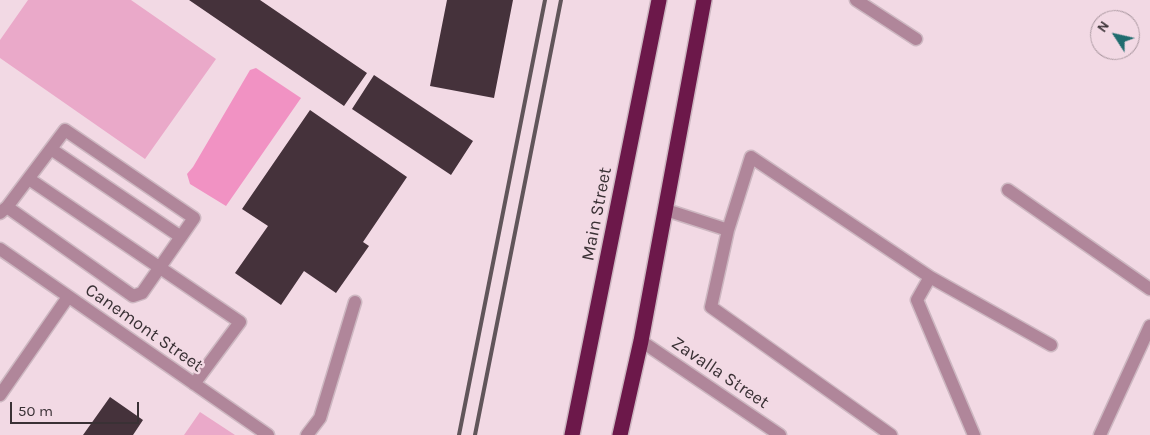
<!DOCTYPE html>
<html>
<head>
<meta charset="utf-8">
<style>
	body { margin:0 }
	#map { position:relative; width:1150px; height:435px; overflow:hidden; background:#f2d9e4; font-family:Karla,sans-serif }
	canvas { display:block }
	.north { position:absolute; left:1090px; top:10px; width:50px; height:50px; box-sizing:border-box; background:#f2d9e4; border:1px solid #a8969e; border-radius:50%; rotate:305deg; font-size:14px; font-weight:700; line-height:20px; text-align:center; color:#3a3135 }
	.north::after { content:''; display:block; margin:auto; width:18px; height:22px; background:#206c6f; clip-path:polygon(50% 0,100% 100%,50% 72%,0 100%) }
	.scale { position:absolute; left:10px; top:402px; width:129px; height:22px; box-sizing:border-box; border:2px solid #3a3135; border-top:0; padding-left:6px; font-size:15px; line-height:18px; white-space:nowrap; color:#3a3135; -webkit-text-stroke:4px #f2d9e4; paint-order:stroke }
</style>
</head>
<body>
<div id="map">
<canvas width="1150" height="435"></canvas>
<div class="north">N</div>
<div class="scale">50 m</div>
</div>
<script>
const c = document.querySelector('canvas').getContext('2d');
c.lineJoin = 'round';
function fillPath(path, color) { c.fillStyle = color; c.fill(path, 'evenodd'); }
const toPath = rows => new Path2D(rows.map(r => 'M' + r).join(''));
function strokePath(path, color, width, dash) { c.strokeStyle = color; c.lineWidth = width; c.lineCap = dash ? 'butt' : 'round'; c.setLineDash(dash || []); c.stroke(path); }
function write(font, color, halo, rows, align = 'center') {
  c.font = font + ' Karla,sans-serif'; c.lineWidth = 5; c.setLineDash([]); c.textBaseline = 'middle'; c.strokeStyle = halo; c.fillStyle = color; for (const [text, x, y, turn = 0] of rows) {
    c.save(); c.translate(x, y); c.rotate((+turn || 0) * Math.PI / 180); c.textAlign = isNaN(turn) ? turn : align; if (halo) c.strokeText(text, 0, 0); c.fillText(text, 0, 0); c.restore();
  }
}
fillPath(toPath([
	[28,0,131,0,216,59,145,159,0,58,0,40],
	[200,412,235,435,184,435]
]), '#eaa9c9');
fillPath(toPath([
	[256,68,301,98,226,206,190,184,187,174,193,167,250,70]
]), '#f192c3');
fillPath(toPath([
	[189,0,260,0,367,73,344,106],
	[447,0,513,0,494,98,430,86],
	[374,75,473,141,451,175,352,109],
	[310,110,407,177,363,242,369,246,336,293,304,271,281,305,235,273,268,226,242,209],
	[110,397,143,420,133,435,83,435]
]), '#45323b');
const minor = toPath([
	[856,0,916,39],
	[51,149,181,237],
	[29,179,240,322,194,384],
	[1008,190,1150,289],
	[666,210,728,230],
	[0,213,7,207,65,130,194,218,142,293,133,296,7,207],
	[0,249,268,435],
	[930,277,917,300,974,435],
	[641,341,780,435],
	[0,395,68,297],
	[307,435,320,418,355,302],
	[891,435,711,307,728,230,751,157,930,277,1051,345],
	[1100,435,1150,326]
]);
const highway = toPath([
	[572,435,659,0],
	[620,435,641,341,704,0]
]);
strokePath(minor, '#cdb7c1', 15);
strokePath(highway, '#cdb7c1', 18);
strokePath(minor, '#b0869a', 12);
strokePath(highway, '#6c184a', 15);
strokePath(toPath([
	[459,435,545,0],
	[475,435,561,0]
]), '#61555a', 4);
write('18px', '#3a3135', '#f2d9e4', [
	["Main Street",597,214,-79],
	["Canemont Street",144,328,35],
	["Zavalla Street",720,373,34]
]);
</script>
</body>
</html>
